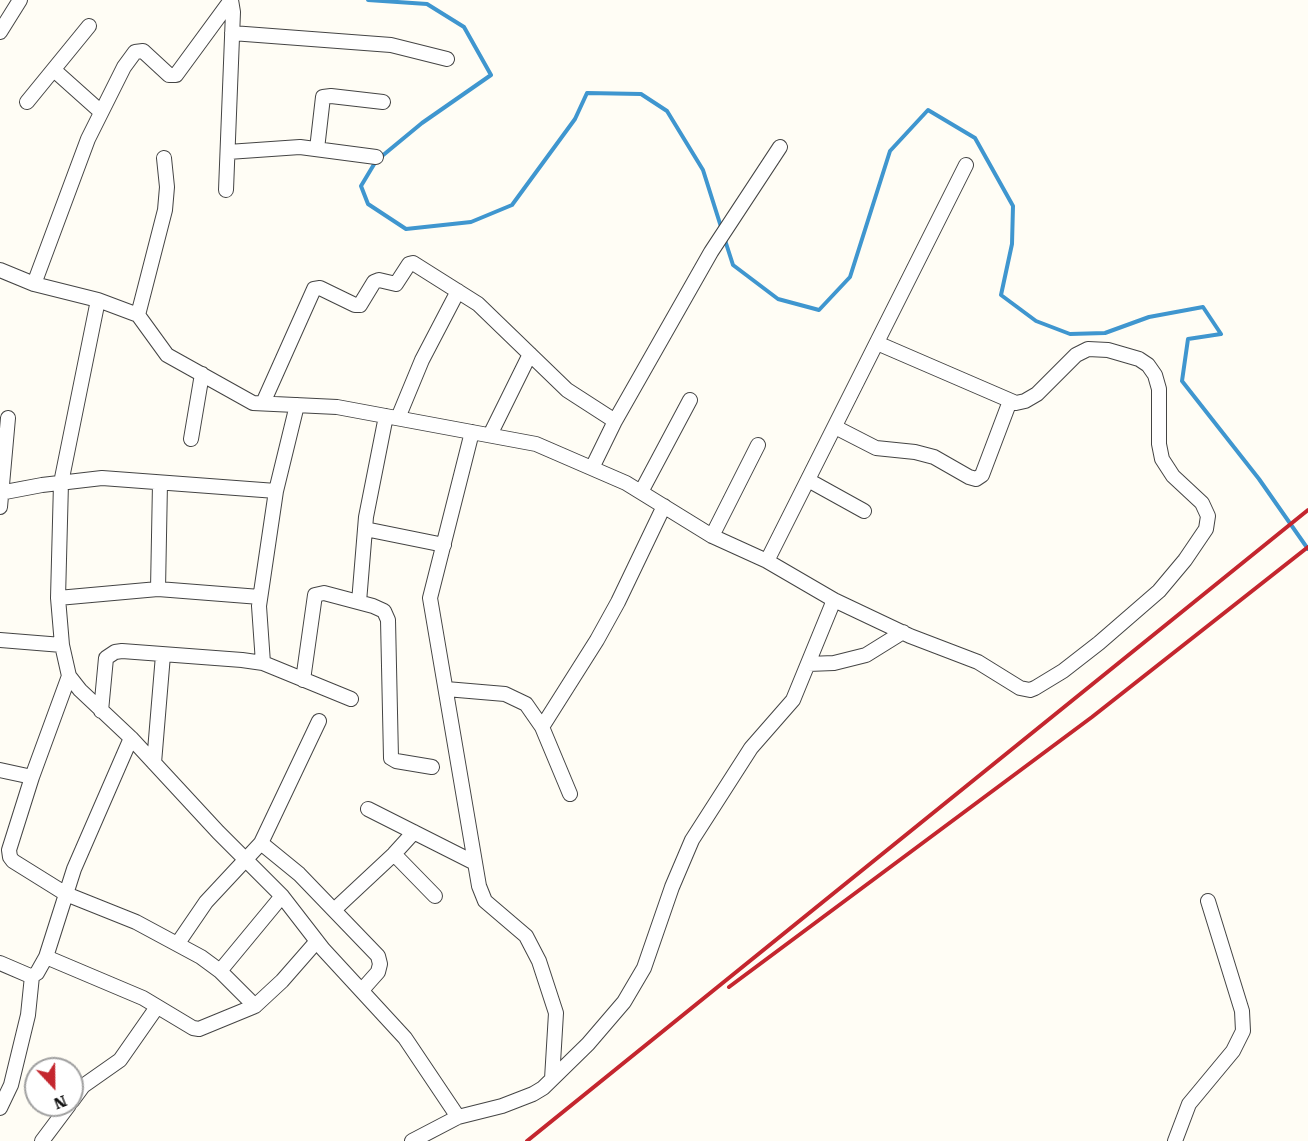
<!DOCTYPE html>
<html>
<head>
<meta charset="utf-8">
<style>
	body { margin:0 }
	#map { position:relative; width:1308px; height:1141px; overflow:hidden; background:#fffdf5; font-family:"Roboto Serif",serif }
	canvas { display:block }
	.north { position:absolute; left:24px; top:1057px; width:60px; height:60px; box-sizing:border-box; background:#fff; border:2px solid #a0a0a0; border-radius:50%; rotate:158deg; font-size:16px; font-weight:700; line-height:24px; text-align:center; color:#111 }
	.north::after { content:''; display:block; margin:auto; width:21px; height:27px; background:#c4262e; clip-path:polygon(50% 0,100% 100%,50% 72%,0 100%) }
</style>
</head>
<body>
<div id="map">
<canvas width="1308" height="1141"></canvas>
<div class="north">N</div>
</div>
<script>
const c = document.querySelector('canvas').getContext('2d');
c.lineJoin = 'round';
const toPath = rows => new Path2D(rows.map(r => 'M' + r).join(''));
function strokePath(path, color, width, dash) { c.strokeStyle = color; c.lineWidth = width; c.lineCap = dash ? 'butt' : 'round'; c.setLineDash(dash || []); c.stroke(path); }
strokePath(toPath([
	[368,0,427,4,464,27,491,75,422,123,376,161,361,186,368,204,406,229,471,222,512,205,575,119,587,93,641,94,667,111,703,170,722,230],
	[724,237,733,265,778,299,819,310,850,277,890,151,928,110,975,138,1013,206,1012,244,1001,295,1036,321,1070,334,1105,333,1149,317,1203,307,1221,334,1188,339,1182,381,1259,479,1308,549]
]), '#3f96cf', 4);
const minor = toPath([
	[0,32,20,0],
	[232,33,391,45,447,59],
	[54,70,101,112],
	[27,102,89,26],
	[317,149,323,97,331,96,383,102],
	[228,152,300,147,376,157],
	[226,190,233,12,231,0],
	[0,270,34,284,98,300,138,315,167,355,253,403,337,407,536,444,626,483,712,536,767,561,834,600,910,636,978,662,1020,688,1030,690,1035,688,1063,671,1099,643,1159,591,1185,560,1206,529,1208,516,1202,503,1173,476,1162,459,1159,444,1159,389,1155,375,1148,365,1139,359,1108,350,1088,349,1076,355,1037,394,1025,401,1016,403,877,343],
	[34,284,88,139,124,67,135,52,143,51,169,75,176,75,231,0],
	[98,300,61,483,58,598,62,645,69,676,80,690,131,738,218,832,282,896,323,949,405,1038,458,1117],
	[138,315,165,210,167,187,164,158],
	[263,403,314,289,320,288,355,305,360,305,374,282,379,280,396,284,409,264,413,263,478,304,567,390,615,421],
	[398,418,422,360,458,291],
	[835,427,876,448,915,452,934,457,969,477,976,479,982,475,1010,401],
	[472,432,430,598,479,886,485,901,526,936,539,961,556,1013,552,1079],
	[490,435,530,354],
	[191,439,202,374],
	[592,468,615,421,711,252,780,147],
	[808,480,864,511],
	[641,492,690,400],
	[0,493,42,485,102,478,276,491],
	[0,507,8,418],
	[365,529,444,545],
	[712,536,758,445],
	[767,561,966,165],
	[158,589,160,483],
	[58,598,158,589,260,597],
	[359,602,366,517,386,416],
	[0,640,62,645],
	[263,663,259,606,276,491,297,405],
	[808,664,834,663,866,655,903,632],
	[69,676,32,777,9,850,10,857,13,861,66,894,136,922,201,957,220,971,255,1006],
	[303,680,315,595,324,593,373,606,384,611,388,620,391,758,396,761,432,767],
	[446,689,505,694,526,704,542,727,570,794],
	[101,711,106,658,115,652,122,651,242,660,263,663,351,699],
	[542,727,597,640,618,602,664,506],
	[154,763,163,655],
	[0,770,32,777],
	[368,809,475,863],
	[261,843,299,874,378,956,380,964,378,972,362,990],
	[394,854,435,896],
	[334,910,394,854,414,832],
	[178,943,206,902,261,843,319,721],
	[46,957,143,998,193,1028,199,1029,255,1006,282,981,317,941],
	[0,963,28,975,32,976,37,973,46,957,74,869,131,738],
	[220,971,282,896],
	[72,1101,83,1086,120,1060,157,1007],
	[0,1108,11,1085,28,1015,32,976],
	[42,1141,69,1105],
	[412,1141,458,1117,502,1106,533,1094,543,1088,588,1044,624,1002,644,968,672,887,692,840,751,748,793,700,834,600],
	[1175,1141,1189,1104,1233,1051,1243,1031,1242,1011,1208,901]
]);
strokePath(minor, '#444', 16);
strokePath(minor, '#fff', 14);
strokePath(toPath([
	[729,987,1092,717,1308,547],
	[527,1141,1308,510]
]), '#c4262e', 4);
</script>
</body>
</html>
